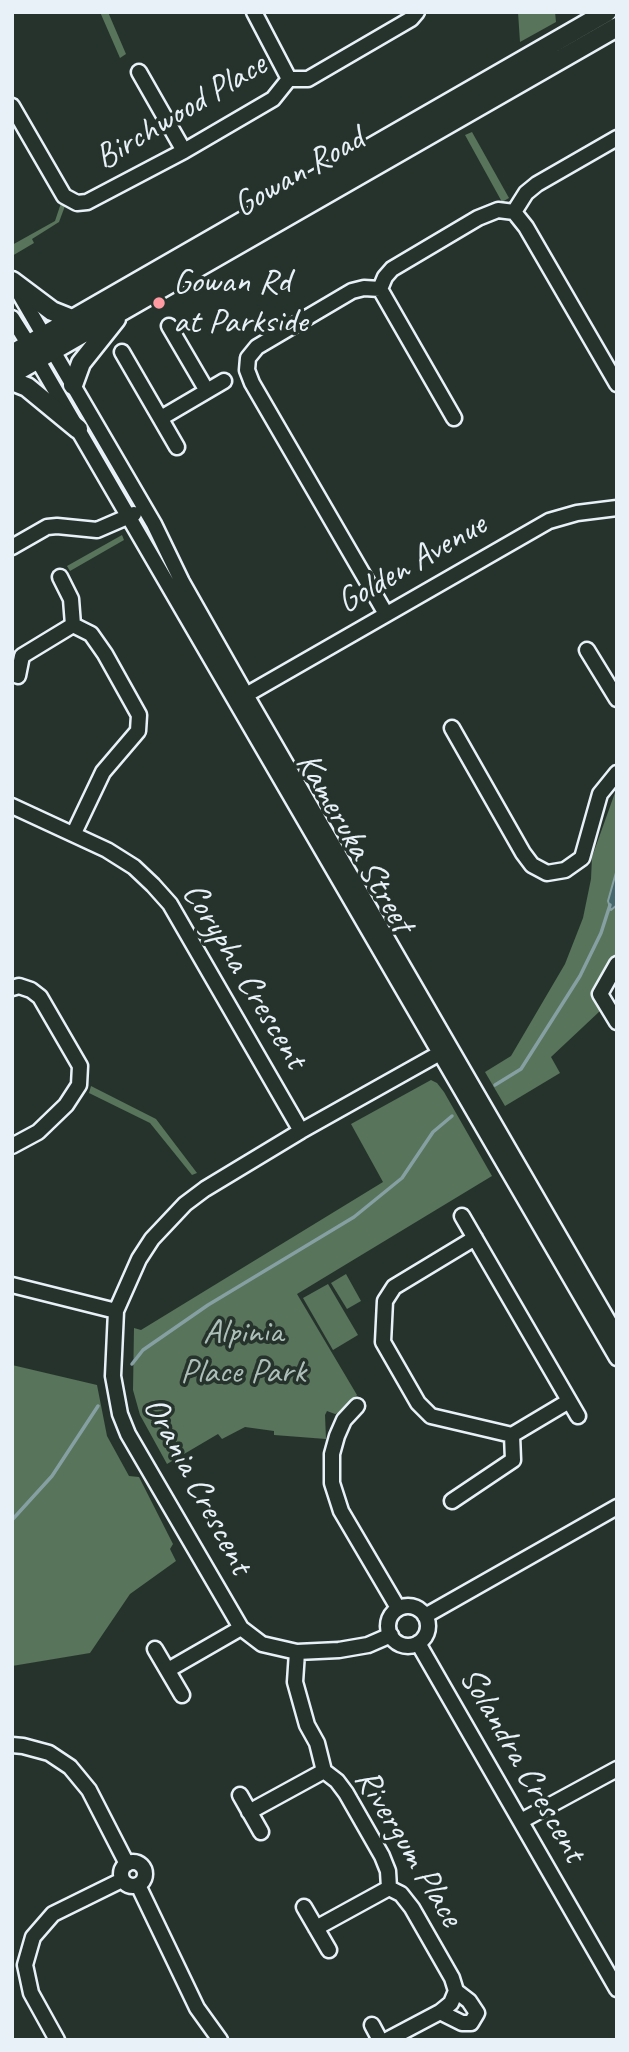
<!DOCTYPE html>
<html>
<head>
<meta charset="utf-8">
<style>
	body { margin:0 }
	#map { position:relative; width:629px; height:2052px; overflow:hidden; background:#26332d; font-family:Caveat,sans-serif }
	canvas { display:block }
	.frame { position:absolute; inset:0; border:14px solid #e8f1f8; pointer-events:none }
</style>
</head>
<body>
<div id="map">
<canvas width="629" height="2052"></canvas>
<div class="frame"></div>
</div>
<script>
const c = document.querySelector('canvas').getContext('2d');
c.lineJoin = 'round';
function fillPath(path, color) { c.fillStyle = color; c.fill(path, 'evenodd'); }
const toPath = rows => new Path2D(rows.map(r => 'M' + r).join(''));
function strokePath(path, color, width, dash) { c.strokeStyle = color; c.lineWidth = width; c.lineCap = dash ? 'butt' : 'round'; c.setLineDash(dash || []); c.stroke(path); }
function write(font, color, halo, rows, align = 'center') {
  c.font = font + ' Caveat,sans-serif'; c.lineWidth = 7; c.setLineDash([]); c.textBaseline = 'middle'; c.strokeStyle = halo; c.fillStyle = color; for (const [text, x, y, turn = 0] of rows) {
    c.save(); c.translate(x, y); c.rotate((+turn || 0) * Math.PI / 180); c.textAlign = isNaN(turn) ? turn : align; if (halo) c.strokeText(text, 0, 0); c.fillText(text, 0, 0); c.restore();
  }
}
fillPath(toPath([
	[100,12,108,12,126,54,120,58],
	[518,12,555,12,556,22,520,42],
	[472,132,509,198,502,202,465,135],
	[61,203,65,206,59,222,32,239,34,243,12,256,12,245,55,221],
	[122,535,124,540,70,571,67,566],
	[617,787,617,950,594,998,600,1011,551,1057,560,1073,505,1106,485,1072,511,1056,565,964,583,918,591,879,592,857],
	[431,1080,437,1083,444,1092,492,1176,297,1294,357,1395,342,1412,335,1414,327,1411,325,1415,326,1439,274,1435,274,1431,245,1427,222,1439,218,1434,167,1464,140,1415,133,1390,134,1328,141,1330,383,1182,351,1124],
	[91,1086,156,1119,197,1173,192,1175,150,1123,89,1093],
	[346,1274,361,1301,347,1309,331,1283],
	[328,1284,358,1335,333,1350,303,1298],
	[12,1365,97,1385,107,1436,129,1476,139,1477,173,1544,170,1549,176,1561,130,1594,90,1653,12,1666]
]), '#58745a');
const water = toPath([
	[617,869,617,905,611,910,608,901,617,869]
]);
fillPath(water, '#44686b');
strokePath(water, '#869fa3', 2);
strokePath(toPath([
	[495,1085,521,1069,580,976,601,933,610,905],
	[132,1364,143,1350,208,1305,354,1217,402,1178,433,1132,452,1116],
	[12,1520,52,1476,98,1406]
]), '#869fa3', 3.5);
const minor = toPath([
	[254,12,289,79],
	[139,72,184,151],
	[12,106,64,196,77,203,87,202,184,151,273,99,289,79,308,79,411,19,417,12],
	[514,212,526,193,537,184,617,138],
	[15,286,44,336],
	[380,289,454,418],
	[12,318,29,345],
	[169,326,207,391],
	[53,351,154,524,182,582,246,695,617,1336],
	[122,352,177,447],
	[37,359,617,1358],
	[161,418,224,381],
	[12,547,47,527,57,526,97,530,134,514],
	[60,577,71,599,73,625,91,634,105,654,139,715,138,731,103,772,74,833],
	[386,614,252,383,247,370,248,358,257,347,352,291,364,288,380,289,385,277,392,269,478,218,498,210,514,212,526,227,617,384],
	[587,650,617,699],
	[18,676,22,656,73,625],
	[246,695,549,521,577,513,617,508],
	[452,728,523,853,532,865,547,873,565,870,582,858,600,794,617,773],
	[12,806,107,850,134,867,153,885,170,904,301,1131],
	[617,964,600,994,617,1022],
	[12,988,19,986,31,990,40,997,80,1066,79,1085,66,1105,38,1132,12,1146],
	[462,1216,578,1416],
	[475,1238,394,1287,385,1301,383,1342,418,1403,431,1416,512,1435,569,1401],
	[12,1285,116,1311],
	[357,1406,344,1420,337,1436,332,1454,332,1483,341,1511,398,1608],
	[452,1501,513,1460,512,1435],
	'388 1626a20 20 0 1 1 40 0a20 20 0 1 1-40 0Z',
	[425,1616,617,1507],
	[391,1635,368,1645,339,1650,297,1652,262,1644,241,1628,128,1434,120,1414,113,1376,116,1311,139,1259,152,1239,185,1204,205,1189,301,1131,449,1048],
	[418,1643,617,1989],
	[155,1649,182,1695],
	[297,1652,295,1682,307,1725,317,1743,324,1771,337,1781,346,1793,382,1856,388,1871,389,1888,401,1894,412,1908,452,1978,456,1991,451,2003,440,2012,387,2040],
	[168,1670,241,1628],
	[12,1745,23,1746,49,1753,70,1767,89,1790,127,1864],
	[240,1795,261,1832],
	[249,1812,324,1771],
	[521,1821,617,1769],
	'121 1874a12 12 0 1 1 24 0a12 12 0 1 1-24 0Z',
	[138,1885,197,2008,220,2040],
	[304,1907,329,1950],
	[316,1928,389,1888],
	[440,2012,462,2023,471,2023,477,2013,469,2001,456,1991],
	[372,2025,380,2040],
	[57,2040,31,1993,25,1965,33,1937,53,1914,122,1880]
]);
const major = toPath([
	[12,281,52,311,72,319],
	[12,354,607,12],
	[12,374,617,27],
	[12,381,27,387,78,429],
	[73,385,81,363,116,319]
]);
strokePath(minor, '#e8f1f8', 19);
strokePath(major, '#e8f1f8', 23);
strokePath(minor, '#26332d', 14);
strokePath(major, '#26332d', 18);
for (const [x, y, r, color] of [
	[159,303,7,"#ff9aa2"]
]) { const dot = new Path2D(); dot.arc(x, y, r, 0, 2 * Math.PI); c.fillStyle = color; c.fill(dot); strokePath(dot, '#26332d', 2.5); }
write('35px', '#e8f1f8', '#26332d', [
	["Birchwood Place",181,112,-31],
	["Gowan Road",299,173,-30],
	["Golden Avenue",412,564,-30],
	["Kameruka Street",354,843,60],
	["Corypha Crescent",244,976,59],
	["Orania Crescent",197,1486,62],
	["Solandra Crescent",522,1765,60],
	["Rivergum Place",408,1848,59]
]);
write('35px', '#e8f1f8', '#26332d', [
	["Gowan Rd",173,283],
	["at Parkside",173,323]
], 'left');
write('35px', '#aebfb9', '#26332d', [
	["Alpinia",243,1333],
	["Place Park",243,1373]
]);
</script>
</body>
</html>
